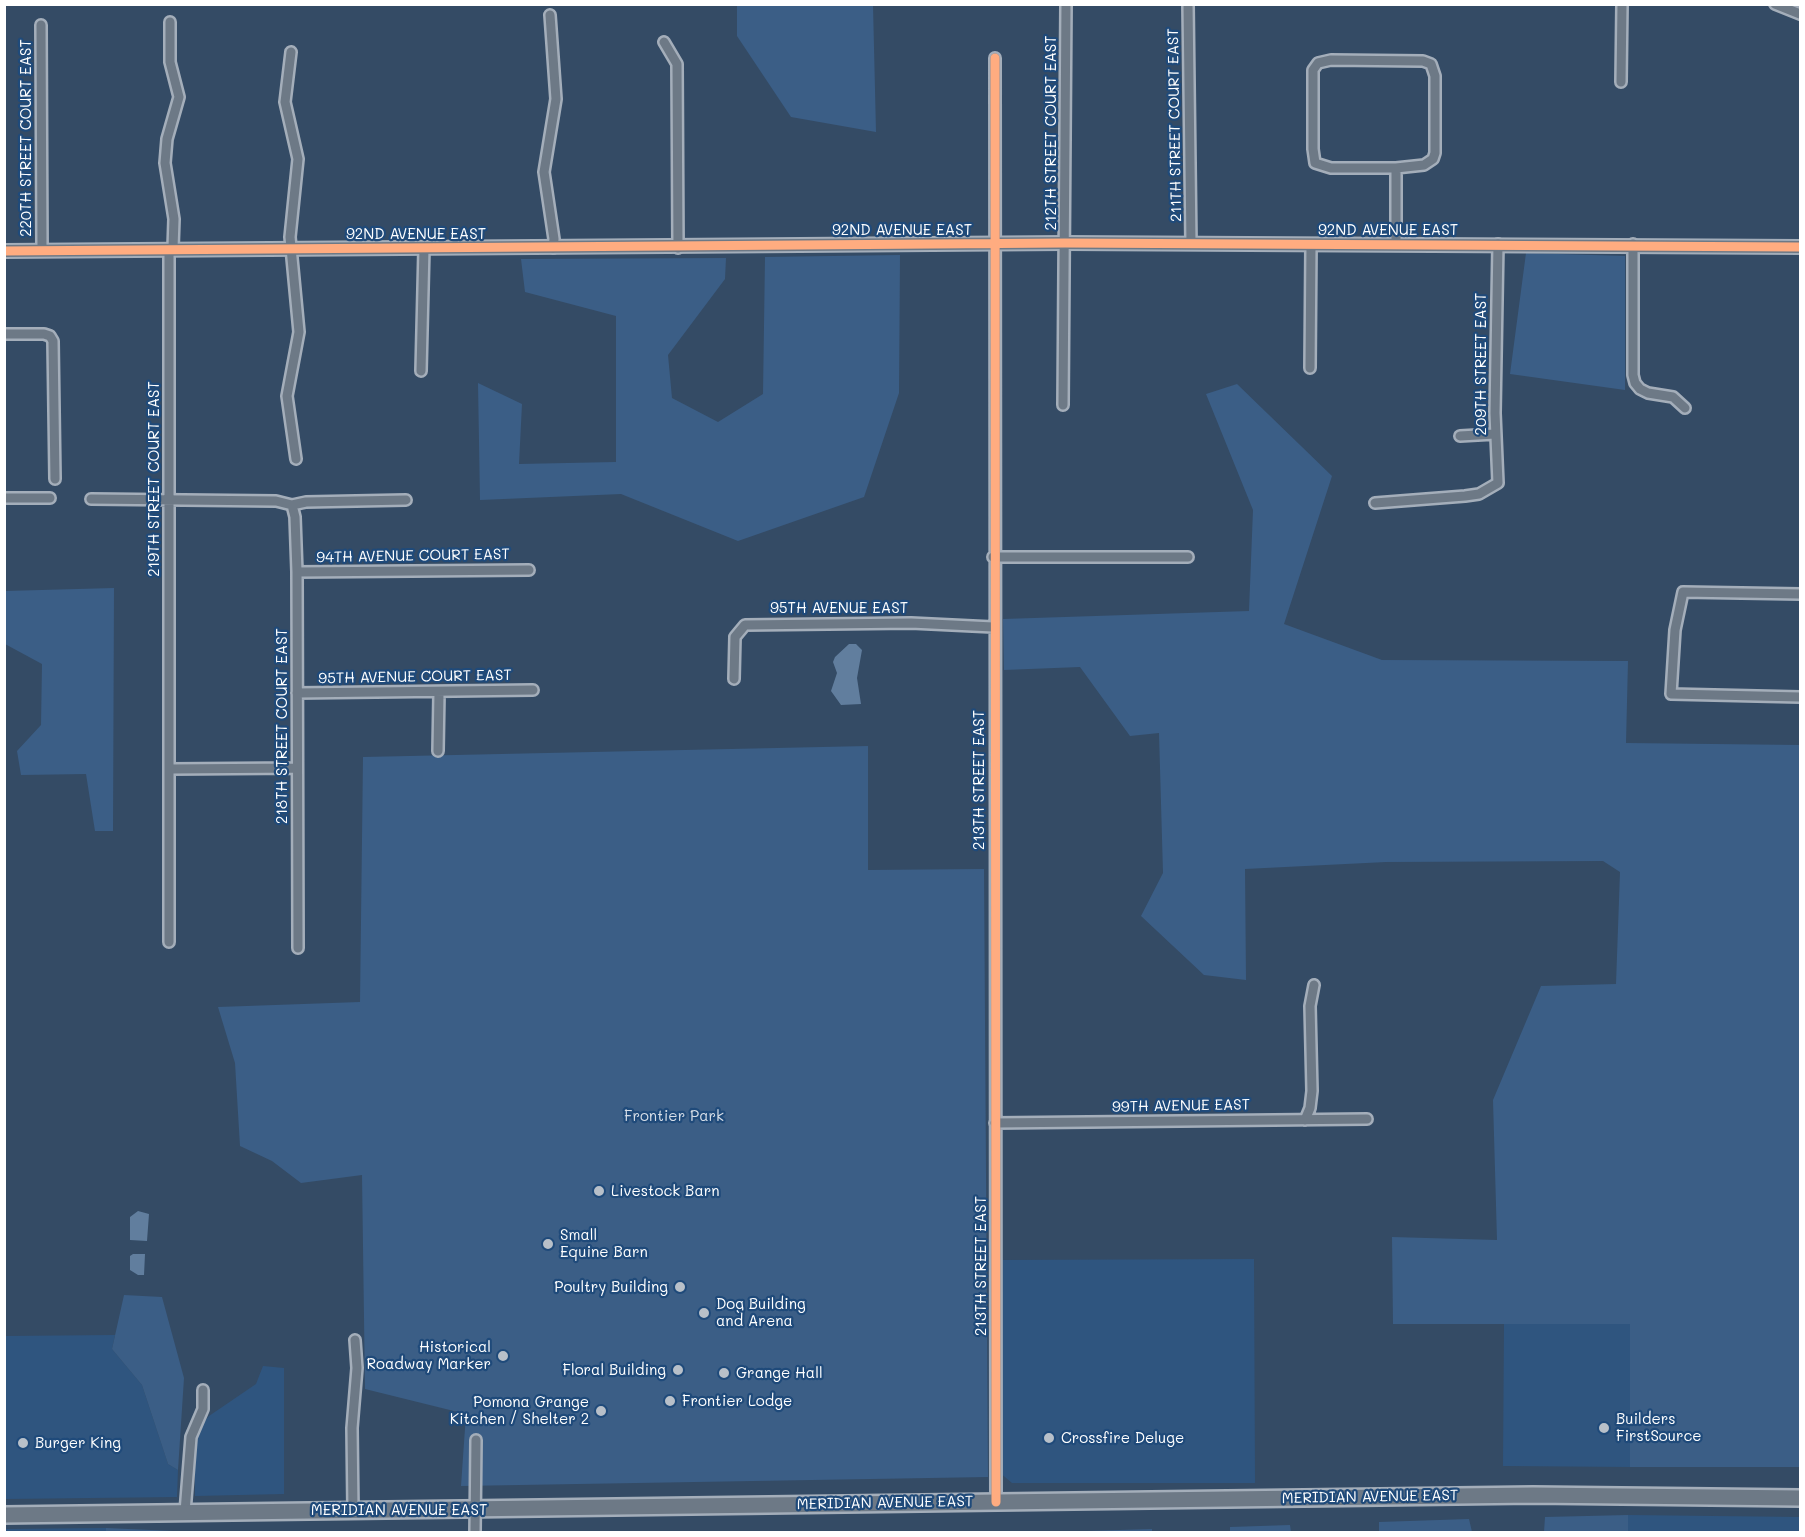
<!DOCTYPE html>
<html>
<head>
<meta charset="utf-8">
<style>
	body { margin:0 }
	#map { position:relative; width:1805px; height:1537px; overflow:hidden; background:#344b65; font-family:Mali,sans-serif }
	canvas { display:block }
	.frame { position:absolute; inset:0; border:6px solid #fff; pointer-events:none }
</style>
</head>
<body>
<div id="map">
<canvas width="1805" height="1537"></canvas>
<div class="frame"></div>
</div>
<script>
const c = document.querySelector('canvas').getContext('2d');
c.lineJoin = 'round';
function fillPath(path, color) { c.fillStyle = color; c.fill(path, 'evenodd'); }
const toPath = rows => new Path2D(rows.map(r => 'M' + r).join(''));
function strokePath(path, color, width, dash) { c.strokeStyle = color; c.lineWidth = width; c.lineCap = dash ? 'butt' : 'round'; c.setLineDash(dash || []); c.stroke(path); }
function write(font, color, halo, rows, align = 'center') {
  c.font = font + ' Mali,sans-serif'; c.lineWidth = 4.5; c.setLineDash([]); c.textBaseline = 'middle'; c.strokeStyle = halo; c.fillStyle = color; for (const [text, x, y, turn = 0] of rows) {
    c.save(); c.translate(x, y); c.rotate((+turn || 0) * Math.PI / 180); c.textAlign = isNaN(turn) ? turn : align; if (halo) c.strokeText(text, 0, 0); c.fillText(text, 0, 0); c.restore();
  }
}
fillPath(toPath([
	[1254,1259,1255,1483,1012,1483,999,1472,1000,1260],
	[1504,1324,1630,1324,1630,1467,1503,1466],
	[115,1335,112,1349,142,1385,168,1464,178,1470,177,1497,5,1499,4,1336],
	[263,1366,284,1368,284,1494,195,1496,195,1449,199,1428,209,1416,256,1384],
	[1628,1515,1800,1517,1800,1532,1628,1532],
	[106,1528,106,1532,5,1532,4,1529]
]), '#2f557f');
fillPath(toPath([
	[737,5,873,5,876,132,791,117,737,36],
	[1526,253,1625,256,1625,390,1510,374],
	[900,255,899,393,864,497,738,541,621,494,480,500,478,383,522,404,519,464,616,462,616,316,525,292,521,259,726,258,725,279,668,355,672,398,718,422,763,394,765,257],
	[1237,384,1332,476,1284,624,1382,660,1628,661,1626,743,1800,745,1800,1467,1630,1467,1630,1324,1393,1324,1392,1237,1497,1240,1493,1100,1541,986,1616,984,1620,872,1603,861,1386,862,1245,869,1246,980,1204,975,1141,916,1163,873,1159,733,1130,736,1080,667,1004,670,1003,619,1249,611,1253,510,1206,394],
	[114,588,113,831,95,831,86,774,21,775,17,751,41,725,42,664,5,644,5,591],
	[868,746,868,870,984,869,988,1477,461,1486,466,1414,365,1389,362,1175,301,1183,272,1161,240,1146,235,1063,218,1007,360,1002,363,757],
	[124,1295,162,1297,184,1378,178,1470,168,1464,142,1385,112,1349],
	[1628,1515,1628,1532,1544,1532,1545,1517],
	[1469,1519,1472,1532,1379,1532,1379,1522],
	[1290,1525,1291,1532,1230,1532,1230,1527],
	[106,1528,196,1532,106,1532],
	[1152,1529,1152,1532,1053,1532]
]), '#3b5e86');
fillPath(toPath([
	[849,644,856,644,862,650,857,678,861,704,841,705,831,691,837,673,833,662,835,657],
	[138,1211,149,1214,147,1241,130,1240,130,1217],
	[133,1254,145,1254,144,1275,138,1275,130,1270,130,1256]
]), '#617e9e');
const minor = toPath([
	[1188,4,1191,244],
	[1775,4,1800,14],
	[550,15,556,99,544,172,554,239,553,248],
	[41,25,42,250],
	[664,42,677,64,678,248],
	[291,52,285,102,298,159,290,237,299,332,287,396,296,459],
	[995,58,996,1502],
	[1331,60,1423,61,1431,64,1435,76,1435,153,1433,159,1424,165,1396,168,1331,168,1315,163,1313,149,1313,70,1318,63,1331,60],
	[1621,82,1622,4],
	[1396,168,1396,245],
	[1633,244,1633,375,1635,383,1640,389,1648,393,1673,397,1685,408],
	[4,334,44,334,50,336,53,341,55,479],
	[1310,368,1311,245],
	[421,371,424,248],
	[1063,405,1066,4],
	[1460,436,1495,434],
	[4,498,50,498],
	[91,499,276,501,292,505,306,502,406,500],
	[1375,503,1465,496,1479,494,1498,483,1495,413,1498,244],
	[292,505,295,517,297,572,298,948],
	[993,557,1188,557],
	[297,572,529,570],
	[1800,594,1683,592,1675,630,1671,694,1800,697],
	[734,679,735,637,745,625,911,623,993,627],
	[297,693,533,690],
	[438,751,439,693],
	[171,769,297,768],
	[169,942,169,254,173,248,174,219,165,163,167,139,179,97,170,62,170,22],
	[1305,1120,1310,1108,1312,1091,1310,1006,1314,985],
	[995,1123,1367,1119],
	[353,1510,352,1428,357,1368,355,1340],
	[185,1512,191,1437,203,1409,203,1390],
	[475,1532,476,1440]
]);
const tertiary = toPath([
	[4,251,1065,243,1800,247]
]);
const primary = toPath([
	[4,1515,1533,1495,1800,1498]
]);
strokePath(minor, '#a4aeba', 14);
strokePath(tertiary, '#a4aeba', 16);
strokePath(primary, '#a4aeba', 20);
strokePath(minor, '#6d7986', 9);
strokePath(tertiary, '#6d7986', 12);
strokePath(primary, '#6d7986', 15);
strokePath(toPath([
	[995,58,996,1502],
	[4,251,1065,243,1800,247]
]), '#ffac80', 9);
for (const [x, y, r, color] of [
	[599,1191,6,"#b8c0c9"],
	[548,1244,6,"#b8c0c9"],
	[680,1287,6,"#b8c0c9"],
	[704,1313,6,"#b8c0c9"],
	[503,1356,6,"#b8c0c9"],
	[678,1370,6,"#b8c0c9"],
	[724,1373,6,"#b8c0c9"],
	[670,1401,6,"#b8c0c9"],
	[601,1411,6,"#b8c0c9"],
	[1604,1428,6,"#b8c0c9"],
	[1049,1438,6,"#b8c0c9"],
	[23,1443,6,"#b8c0c9"]
]) { const dot = new Path2D(); dot.arc(x, y, r, 0, 2 * Math.PI); c.fillStyle = color; c.fill(dot); strokePath(dot, '#1f4a7a', 2); }
write('15px', '#fff', '#1f4a7a', [
	["211TH STREET COURT EAST",1175,125,-91],
	["212TH STREET COURT EAST",1051,133,-90],
	["220TH STREET COURT EAST",26,138,-90],
	["92ND AVENUE EAST",902,230],
	["92ND AVENUE EAST",1388,230],
	["92ND AVENUE EAST",416,234],
	["209TH STREET EAST",1481,364,-90],
	["219TH STREET COURT EAST",154,479,-90],
	["94TH AVENUE COURT EAST",413,556,-1],
	["95TH AVENUE EAST",839,608],
	["95TH AVENUE COURT EAST",415,677,-1],
	["218TH STREET COURT EAST",282,726,-90],
	["213TH STREET EAST",979,780,-90],
	["99TH AVENUE EAST",1181,1106,-1],
	["213TH STREET EAST",981,1266,-90],
	["MERIDIAN AVENUE EAST",1370,1497,-1],
	["MERIDIAN AVENUE EAST",885,1503,-1],
	["MERIDIAN AVENUE EAST",399,1510]
]);
write('15px', '#d8dfe8', '#1f4a7a', [
	["Frontier Park",674,1116]
]);
write('15px', '#fff', '#1f4a7a', [
	["Livestock Barn",611,1191],
	["Small",560,1235],
	["Equine Barn",560,1252],
	["Poultry Building",668,1287,"right"],
	["Dog Building",716,1304],
	["and Arena",716,1321],
	["Historical",491,1347,"right"],
	["Roadway Marker",491,1364,"right"],
	["Floral Building",666,1370,"right"],
	["Grange Hall",736,1373],
	["Frontier Lodge",682,1401],
	["Pomona Grange",589,1402,"right"],
	["Kitchen / Shelter 2",589,1419,"right"],
	["Builders",1616,1419],
	["FirstSource",1616,1436],
	["Crossfire Deluge",1061,1438],
	["Burger King",35,1443]
], 'left');
</script>
</body>
</html>
